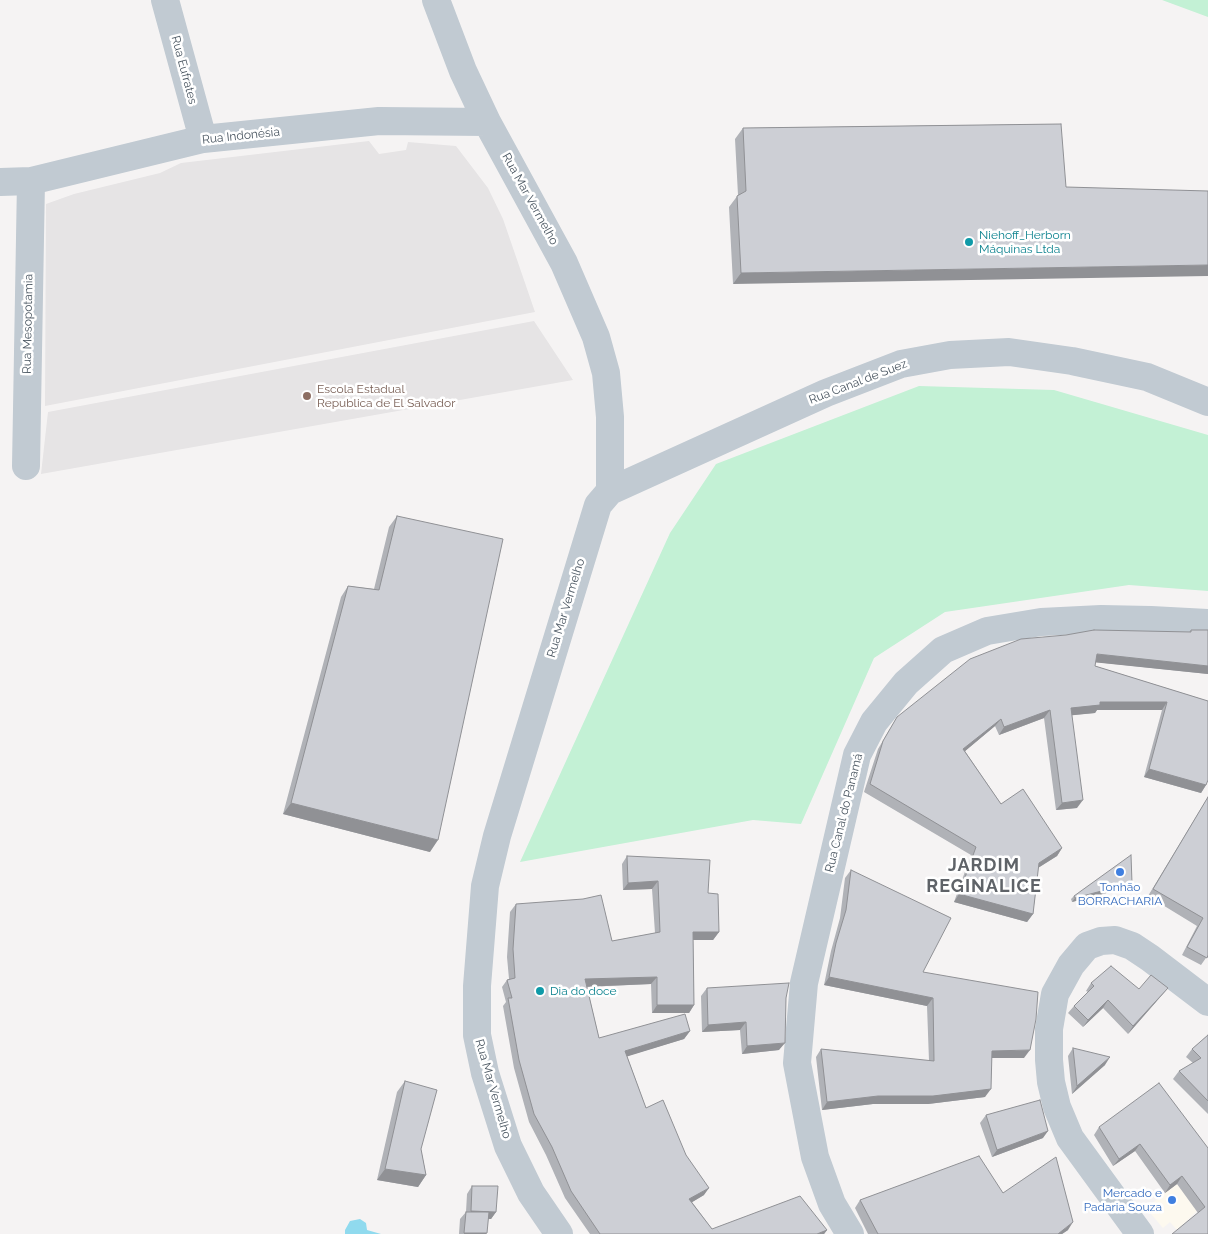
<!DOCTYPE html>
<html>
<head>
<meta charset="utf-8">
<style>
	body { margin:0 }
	canvas { display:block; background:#f5f3f3 }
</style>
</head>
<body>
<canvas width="1208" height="1234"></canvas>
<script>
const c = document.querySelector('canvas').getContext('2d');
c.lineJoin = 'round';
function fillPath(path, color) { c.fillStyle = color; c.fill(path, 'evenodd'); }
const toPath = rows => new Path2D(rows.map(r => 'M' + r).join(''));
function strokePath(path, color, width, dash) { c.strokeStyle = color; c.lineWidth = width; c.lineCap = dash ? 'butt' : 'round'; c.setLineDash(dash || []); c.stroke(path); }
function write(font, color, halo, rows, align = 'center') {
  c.font = font + ' Raleway,sans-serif'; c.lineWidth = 5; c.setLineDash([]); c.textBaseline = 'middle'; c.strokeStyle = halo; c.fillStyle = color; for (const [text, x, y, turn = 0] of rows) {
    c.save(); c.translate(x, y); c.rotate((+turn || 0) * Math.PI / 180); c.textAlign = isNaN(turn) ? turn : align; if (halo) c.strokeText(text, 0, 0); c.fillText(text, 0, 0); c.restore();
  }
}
fillPath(toPath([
	[1177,1184,1197,1211,1177,1230,1170,1222,1163,1228,1146,1208]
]), '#fdf9ef');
fillPath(toPath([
	[369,141,379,154,406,150,408,142,456,146,488,188,503,219,535,312,45,406,46,204,74,194,160,173,181,163],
	[534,321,573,380,41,474,48,412]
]), '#e6e4e5');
fillPath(toPath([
	[1162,0,1208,0,1208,17],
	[919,386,1054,390,1208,435,1208,591,1129,585,945,612,874,658,801,824,753,820,520,862,670,533,716,464]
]), '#c3f1d5');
fillPath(toPath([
	[360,1219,366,1223,367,1230,381,1234,345,1234,345,1230,350,1221]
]), '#90daee');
strokePath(toPath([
	[165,0,203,139],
	[436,0,463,71,487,122,564,263,596,337,606,373,610,417,610,491,598,505,497,836,485,886,477,986,477,1035,485,1073,508,1146,531,1193,559,1234],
	[0,182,31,181,203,139,379,121,487,122],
	[26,466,31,181],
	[610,491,826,393,901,364,950,355,1009,352,1072,361,1147,377,1208,402],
	[850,1234,832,1204,815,1157,797,1063,804,983,857,755,874,722,906,683,943,650,987,631,1041,622,1101,619,1151,620,1208,623],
	[1140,1234,1070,1138,1057,1107,1051,1082,1049,1060,1049,1029,1055,994,1071,965,1087,946,1101,941,1115,940,1132,946,1150,958,1208,1002]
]), '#c1cad2', 28);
fillPath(toPath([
	[1061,124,733,284,729,207,738,195,735,139,743,128],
	[397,516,430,852,283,814,341,597,348,586,374,589,389,527],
	[1191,630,1208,630,1208,674,1095,662,1095,666,1208,701,1206,785,1201,793,1144,777,1162,710,1097,710,1095,713,1072,715,1077,808,1056,810,1044,718,999,735,995,726,965,751,1001,804,1062,848,1057,856,1038,868,1033,914,1027,922,954,902,971,855,864,792,878,749,897,717,1189,632],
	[1208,797,1208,955,1201,965,1182,955,1197,926,1148,896],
	[627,856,708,893,719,932,713,940,693,940,694,1005,689,1013,652,1013,651,984,587,987,599,1038,690,1031,684,1039,627,1056,646,1108,686,1155,704,1195,692,1202,712,1229,827,1230,824,1234,590,1234,565,1198,546,1155,529,1122,514,1068,503,1006,506,1002,502,987,507,980,509,979,507,957,510,912,516,904,612,941,655,933,652,889,623,890,622,864],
	[851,870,923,972,1024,1058,992,1058,985,1097,928,1104,873,1104,822,1110,816,1057,821,1049,929,1061,927,1006,824,985,831,951,840,918,845,878],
	[1132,883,1129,887,1072,902,1071,899,1074,896],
	[1091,983,1139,989,1168,988,1162,995,1128,1034,1103,1008,1083,1027,1068,1013,1074,1006,1088,992,1086,991],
	[707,988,786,998,779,1050,742,1054,740,1030,702,1032,701,996],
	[1208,1035,1208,1114,1173,1079,1179,1071,1193,1063,1186,1057,1192,1049],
	[1073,1048,1105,1065,1072,1094,1068,1056],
	[405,1081,421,1149,426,1175,418,1187,377,1180,397,1092],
	[986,1115,1043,1138,992,1157,980,1123],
	[1099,1127,1208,1148,1208,1234,1198,1213,1177,1184,1165,1193,1135,1151,1113,1166,1094,1135],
	[472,1186,496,1212,491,1219,488,1219,486,1234,459,1234,460,1219,466,1212,467,1194],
	[1003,1193,1068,1230,1062,1234,868,1234,855,1208,860,1200]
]), '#b0b2b7');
fillPath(toPath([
	[1208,265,1208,276,733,284,741,273],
	[1097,654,1208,666,1208,674,1092,662],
	[1100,702,1167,702,1162,710,1097,710,1095,713,1065,716,1071,708],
	[1050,710,1044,718,999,735,1004,727],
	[1001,719,995,726,958,757,963,749],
	[1149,769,1206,785,1201,793,1144,777],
	[1083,800,1077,808,1056,810,1062,803],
	[291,803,438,840,430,852,283,814],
	[1062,848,1057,856,1033,871,1039,863],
	[658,881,652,889,623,890,628,883],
	[1132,883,1129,887,1072,902,1075,898],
	[959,894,1033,914,1027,922,954,902],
	[693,932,719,932,713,940,688,940],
	[657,977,651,984,580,987,585,979],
	[829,977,933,998,927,1006,824,985],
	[1168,988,1162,995,1128,1034,1133,1026],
	[1108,1000,1103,1008,1083,1027,1088,1020],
	[657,1005,694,1005,689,1013,652,1013],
	[746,1022,740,1030,702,1032,708,1025],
	[690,1031,684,1039,619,1059,625,1051],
	[785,1043,779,1050,742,1054,747,1046],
	[1030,1050,1024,1058,987,1058,992,1051],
	[1110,1057,1105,1065,1072,1094,1077,1086],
	[991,1089,985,1097,928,1104,873,1104,822,1110,827,1102,878,1096],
	[1048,1131,1043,1138,992,1157,997,1150],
	[1140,1144,1135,1151,1113,1166,1119,1159],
	[385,1169,426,1175,418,1187,377,1180],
	[1182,1176,1177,1184,1165,1193,1170,1185],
	[709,1188,704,1195,684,1207,689,1199],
	[471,1211,496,1212,491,1219,466,1219],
	[1073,1222,1068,1230,1062,1234,1058,1234],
	[827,1230,824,1234,817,1234],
	[464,1233,487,1233,486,1234,464,1234]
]), '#909195');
const building = toPath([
	[1061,124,1066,187,1208,191,1208,265,741,273,737,196,746,191,743,128,1061,124],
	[397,516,503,539,438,840,291,803,348,586,379,590,397,516],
	[1094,630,1191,632,1191,630,1208,630,1208,666,1097,654,1095,666,1208,701,1208,780,1206,785,1149,769,1167,702,1100,702,1100,705,1071,708,1083,800,1062,803,1050,710,1004,727,1001,719,963,749,1001,804,1023,789,1062,848,1039,863,1033,914,959,894,976,847,870,784,883,741,897,717,970,659,1021,639,1066,635,1094,630],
	[1208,797,1208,955,1207,958,1187,947,1203,918,1153,889,1208,797],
	[1131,855,1132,883,1075,898,1074,896,1131,855],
	[627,856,710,860,708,893,718,894,719,932,693,932,694,1005,657,1005,657,977,585,979,599,1038,685,1014,690,1031,625,1051,646,1108,663,1100,686,1155,709,1188,689,1199,712,1229,800,1196,827,1230,817,1234,600,1234,571,1191,552,1147,534,1114,519,1060,508,998,512,998,507,980,515,978,513,949,516,904,583,899,601,895,612,941,660,932,658,881,628,883,627,856],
	[851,870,951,918,923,972,1038,992,1036,1019,1030,1050,992,1051,991,1089,933,1096,878,1096,827,1102,821,1049,934,1061,933,998,829,977,836,943,846,910,851,870],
	[1111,966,1139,989,1151,975,1168,988,1133,1026,1108,1000,1088,1020,1074,1006,1094,986,1091,983,1111,966],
	[789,983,786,998,785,1043,747,1046,746,1022,708,1025,707,988,789,983],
	[1208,1035,1208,1101,1179,1071,1201,1058,1192,1049,1208,1035],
	[1073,1048,1110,1057,1077,1086,1073,1048],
	[405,1081,437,1090,421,1149,426,1175,385,1169,405,1081],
	[1159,1083,1208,1148,1208,1234,1172,1234,1205,1207,1182,1176,1170,1185,1140,1144,1119,1159,1099,1127,1159,1083],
	[1040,1100,1048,1131,997,1150,986,1115,1040,1100],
	[979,1156,1003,1193,1056,1157,1073,1222,1058,1234,878,1234,860,1200,979,1156],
	[472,1186,498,1186,496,1212,471,1211,472,1186],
	[466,1212,489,1212,487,1233,464,1233,466,1212]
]);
fillPath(building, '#cdcfd5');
strokePath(building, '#909195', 1);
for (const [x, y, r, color] of [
	[969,242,5,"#0f9aa8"],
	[307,396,5,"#8d6e63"],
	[1120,872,5,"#3f7fe0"],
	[540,991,5,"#0f9aa8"],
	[1172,1200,5,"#3f7fe0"]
]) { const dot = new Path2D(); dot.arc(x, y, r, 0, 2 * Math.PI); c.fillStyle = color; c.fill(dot); strokePath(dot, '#fff', 2); }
write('12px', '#4a5661', '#fff', [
	["Rua Eufrates",184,70,75],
	["Rua Indonésia",241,136,-6],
	["Rua Mar Vermelho",530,199,61],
	["Rua Mesopotamia",28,324,-89],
	["Rua Canal de Suez",858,382,-21],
	["Rua Mar Vermelho",566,608,-73],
	["Rua Canal do Panamá",844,813,-76],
	["Rua Mar Vermelho",493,1089,74]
]);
write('12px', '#0d838f', '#fff', [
	["Niehoff_Herborn",979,235],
	["Máquinas Ltda",979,249],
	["Dia do doce",550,991]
], 'left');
write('12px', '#785e54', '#fff', [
	["Escola Estadual",317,389],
	["Republica de El Salvador",317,403]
], 'left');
write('12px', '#366cbe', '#fff', [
	["Tonhão",1120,887],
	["BORRACHARIA",1120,901],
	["Mercado e",1162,1193,"right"],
	["Padaria Souza",1162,1207,"right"]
]);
c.letterSpacing = '1px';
write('bold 18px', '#5f6368', '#fff', [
	["JARDIM",984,866],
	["REGINALICE",984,887]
]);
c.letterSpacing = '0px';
</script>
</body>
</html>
